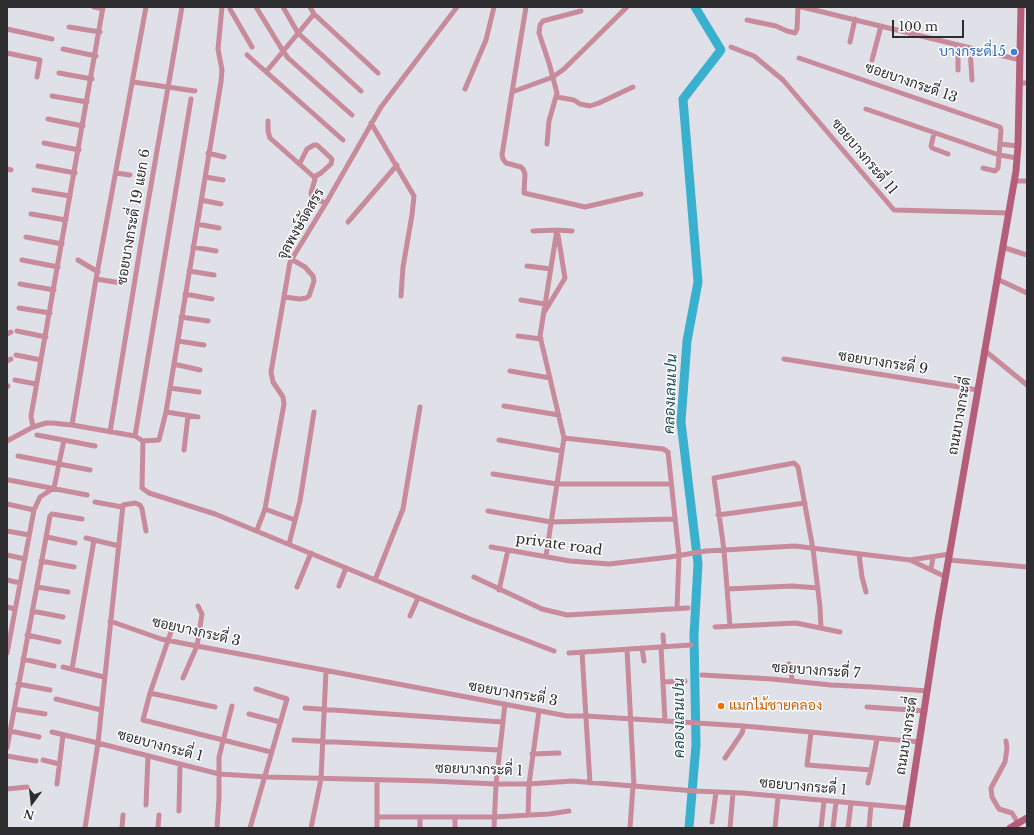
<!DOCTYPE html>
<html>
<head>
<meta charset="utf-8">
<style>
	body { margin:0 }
	#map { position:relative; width:1034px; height:835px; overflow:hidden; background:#e0e1e8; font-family:"Libre Baskerville",serif }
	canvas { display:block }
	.frame { position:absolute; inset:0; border:8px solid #2d2d30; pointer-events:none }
	.north { position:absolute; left:12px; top:783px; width:40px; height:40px; -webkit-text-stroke:3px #fff; paint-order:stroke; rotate:195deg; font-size:11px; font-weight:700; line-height:16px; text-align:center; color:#2d2d30 }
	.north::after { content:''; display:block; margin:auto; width:14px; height:18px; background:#2d2d30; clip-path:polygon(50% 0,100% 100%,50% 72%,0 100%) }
	.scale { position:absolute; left:892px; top:20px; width:72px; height:18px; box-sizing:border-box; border:2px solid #2d2d30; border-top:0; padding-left:5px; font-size:12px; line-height:14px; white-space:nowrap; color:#2d2d30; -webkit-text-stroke:3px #fff; paint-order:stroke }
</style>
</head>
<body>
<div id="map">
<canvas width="1034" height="835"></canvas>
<div class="frame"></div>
<div class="north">N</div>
<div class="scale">100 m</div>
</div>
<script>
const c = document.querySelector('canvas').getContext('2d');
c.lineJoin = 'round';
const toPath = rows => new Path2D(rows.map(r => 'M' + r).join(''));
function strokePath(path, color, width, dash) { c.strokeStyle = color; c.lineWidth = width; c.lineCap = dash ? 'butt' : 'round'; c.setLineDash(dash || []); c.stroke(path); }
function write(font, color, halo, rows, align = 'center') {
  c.font = font + ' "Libre Baskerville",Sarabun,serif'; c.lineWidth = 3; c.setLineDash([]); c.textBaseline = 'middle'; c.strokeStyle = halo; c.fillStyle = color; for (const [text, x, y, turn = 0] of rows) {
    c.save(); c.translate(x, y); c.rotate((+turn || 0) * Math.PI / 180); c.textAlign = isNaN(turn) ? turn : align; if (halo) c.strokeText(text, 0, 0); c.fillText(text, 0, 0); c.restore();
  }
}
strokePath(toPath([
	[689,828,696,745,694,635,698,564,681,422,687,341,698,282,683,99,721,50,695,7]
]), '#3ab0cf', 9);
strokePath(toPath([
	[94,7,103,9],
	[256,7,283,51,288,58,352,115],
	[283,7,298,33,361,91],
	[310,7,314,14,378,73],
	[526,7,512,92,553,77,564,69,627,7],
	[802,7,1020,60],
	[230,9,252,47],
	[747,20,776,26,787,31,795,33,797,29,798,7],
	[69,27,100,32],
	[7,29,52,39],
	[850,42,855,19],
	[731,47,754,56,783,80,894,210,1009,213],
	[970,48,972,80],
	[63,49,96,56],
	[7,53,40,60,37,77],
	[247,55,343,140],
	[799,58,1000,127,1001,130,998,168,995,171,983,168],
	[872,60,881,26],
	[958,70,958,45],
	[266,72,314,14],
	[59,73,92,79],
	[133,82,195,91],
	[1019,83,1027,83],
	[465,89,486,40,494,7],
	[512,92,502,155,503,159,506,163,521,167,523,169,525,174,524,193,585,207,641,194],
	[52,96,87,102],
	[557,97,574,100,580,104,590,106,599,103,633,87],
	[866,109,999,155,1017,158],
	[48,119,83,126],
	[268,121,268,131,270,138,314,177,315,179,311,193,312,197,315,199,326,203],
	[371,123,414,196,412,215,403,267,401,296],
	[934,133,931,146,932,148,948,154],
	[44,143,79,150],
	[547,144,549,121,557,93,549,63,539,33,540,25,543,21,581,11],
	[1000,144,1018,146],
	[208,153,224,157],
	[300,163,307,149,314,145,317,145,332,159,331,164,321,173,314,177],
	[38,166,75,173],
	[7,169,11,170],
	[116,173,130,175],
	[205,177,223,180],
	[1014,181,1027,181],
	[34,190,70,196],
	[201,200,221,204],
	[31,214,66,220],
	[348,222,397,165],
	[197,224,219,228],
	[533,231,557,230,572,231],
	[26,237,62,244],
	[193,247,216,251],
	[1002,247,1027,255],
	[22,260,58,267],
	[78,260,98,272],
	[527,266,551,269],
	[189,271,214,275],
	[96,279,121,283],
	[997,279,1027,293],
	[20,284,54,290],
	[185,294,212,299],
	[284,297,300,299,306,298,309,296,314,281,313,276,305,267,291,259],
	[521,300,545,304],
	[19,308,50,313],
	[545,311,565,278,558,235],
	[181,317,208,321],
	[17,331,46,337],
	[7,334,11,332],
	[518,336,541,339],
	[178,341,204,345],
	[984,350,1027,385],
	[16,355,41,360],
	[784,359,978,390],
	[7,361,11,359],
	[174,364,200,370],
	[510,371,550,378],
	[15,380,36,384],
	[7,387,8,386],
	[170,388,199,392],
	[504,406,559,415],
	[166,412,198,417],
	[72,425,96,279,146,7],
	[33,427,31,416,103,7],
	[110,432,142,237,182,7],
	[37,435,95,446],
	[135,436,191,99],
	[564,438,663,449,668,452,679,555,677,609],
	[499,440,562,451],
	[7,441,33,427,46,423,52,423,72,425,135,436,143,441,159,440,166,412,221,82,222,70,218,49,222,7],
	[143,441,142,488,149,493,215,514,470,619,554,651],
	[184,450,188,416],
	[18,456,90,470],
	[493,474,557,484,671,484],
	[9,480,87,495],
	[95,502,122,507],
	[7,504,34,510],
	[265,509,295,520],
	[488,511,551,522,675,519],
	[718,515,805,503],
	[257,530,265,509,284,404,283,397,273,382,271,372,290,262,326,203,381,107,457,7],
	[7,531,29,535],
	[47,537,75,543],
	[86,538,119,546],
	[289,544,300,501,314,412],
	[491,547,570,561,609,564,670,557,706,551,795,546,910,560,946,577],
	[859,554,862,577,866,592],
	[7,555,25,559],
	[546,556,564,438,540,336,557,230],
	[910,560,950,554],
	[949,560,1027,567],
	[41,561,74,567],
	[931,569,933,557],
	[474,577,542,609,567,615,688,608],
	[7,580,20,583],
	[375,580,403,509,420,407],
	[339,586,346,568],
	[37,587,68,592],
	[297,587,311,553],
	[727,589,792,586,818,588],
	[499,590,508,550],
	[7,607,15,609],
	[32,611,63,617],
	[410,616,418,598],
	[110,621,161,639,197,646,567,716,586,716,744,726,920,742],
	[173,626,150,693,143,720,271,752],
	[730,626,724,550,714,478,794,463,798,467,813,549,820,607,821,628],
	[715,627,796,623,840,632],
	[27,635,59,642],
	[663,635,664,647],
	[661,647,665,721],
	[642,648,644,661],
	[627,649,634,786],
	[582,652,590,783],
	[7,653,34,510,40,497,54,488,64,440],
	[569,653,691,645],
	[23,659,54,666],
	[789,664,791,668,792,681],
	[63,667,104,677],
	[72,669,94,540],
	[702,675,772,679,831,685,872,687,928,691],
	[183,678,197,646,202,614,198,606],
	[663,682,685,681],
	[18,684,50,690],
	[150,693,215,707],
	[56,699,101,710],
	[867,707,925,711],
	[305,708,502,722],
	[14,709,45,714],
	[249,714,280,722],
	[10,731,39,737],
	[52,732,98,743,219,774,267,777,431,781,496,784,529,784,572,781,695,791,742,793,909,808],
	[811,733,807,765,871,770,877,739],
	[294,740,499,750],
	[1006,741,1007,748,1005,762,991,788,992,797,999,809,1012,813,1018,823],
	[7,748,50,516,52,514,82,519],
	[532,754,559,753],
	[7,756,36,761],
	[725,758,742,733,744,726],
	[43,760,59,764],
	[868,783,871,770],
	[57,784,63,735],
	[7,789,27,787],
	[146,805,148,756],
	[179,811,180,764],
	[528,815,529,784,539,711],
	[377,817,494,817,549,814,569,811],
	[712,822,716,792],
	[85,828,98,743,123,505,135,503,140,505,142,509,146,531],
	[122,828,123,815],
	[158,828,159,815],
	[217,828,219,798,219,757,232,706],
	[250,828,287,699,256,689],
	[311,828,321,779,326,671],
	[377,828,377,780],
	[420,828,420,818],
	[455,828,455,817],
	[494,828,496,784,505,704],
	[630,828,633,786],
	[730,828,733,793],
	[775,828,778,797],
	[821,828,824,801],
	[833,828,836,802],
	[848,828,851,803],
	[869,828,871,805]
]), '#c78b9c', 5);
strokePath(toPath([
	[906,828,938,620,1016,171,1018,146,1021,7],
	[1010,828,1027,818]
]), '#b55e7a', 7);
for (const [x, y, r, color] of [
	[1014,52,4,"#3f7fe0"],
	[721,706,4,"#e8710a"]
]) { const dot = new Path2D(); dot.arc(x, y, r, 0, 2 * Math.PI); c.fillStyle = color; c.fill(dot); strokePath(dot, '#fff', 1.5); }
write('14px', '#366cbe', '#fff', [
	["บางกระดี่15",1006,52]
], 'right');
write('14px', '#2d2d30', '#fff', [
	["ซอยบางกระดี่ 13",911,83,19],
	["ซอยบางกระดี่ 11",864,157,50],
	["ซอยบางกระดี่ 19 แยก 6",134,217,-80],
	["จุลพงษ์จัดสรร",301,224,-60],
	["ซอยบางกระดี่ 9",883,363,9],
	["ถนนบางกระดี่",960,416,-80],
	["private road",559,545,8],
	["ซอยบางกระดี่ 3",196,632,13],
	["ซอยบางกระดี่ 7",816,671,4],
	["ซอยบางกระดี่ 3",513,694,10],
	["ถนนบางกระดี่",907,736,-81],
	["ซอยบางกระดี่ 1",160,746,15],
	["ซอยบางกระดี่ 1",479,770,2],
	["ซอยบางกระดี่ 1",803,787,5]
]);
write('14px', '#c56008', '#fff', [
	["แมกไม้ชายคลอง",729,706]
], 'left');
write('italic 15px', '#1d4d5b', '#fff', [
	["คลองเลนเปน",671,394,-88],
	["คลองเลนเปน",680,718,-90]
]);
</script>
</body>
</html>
